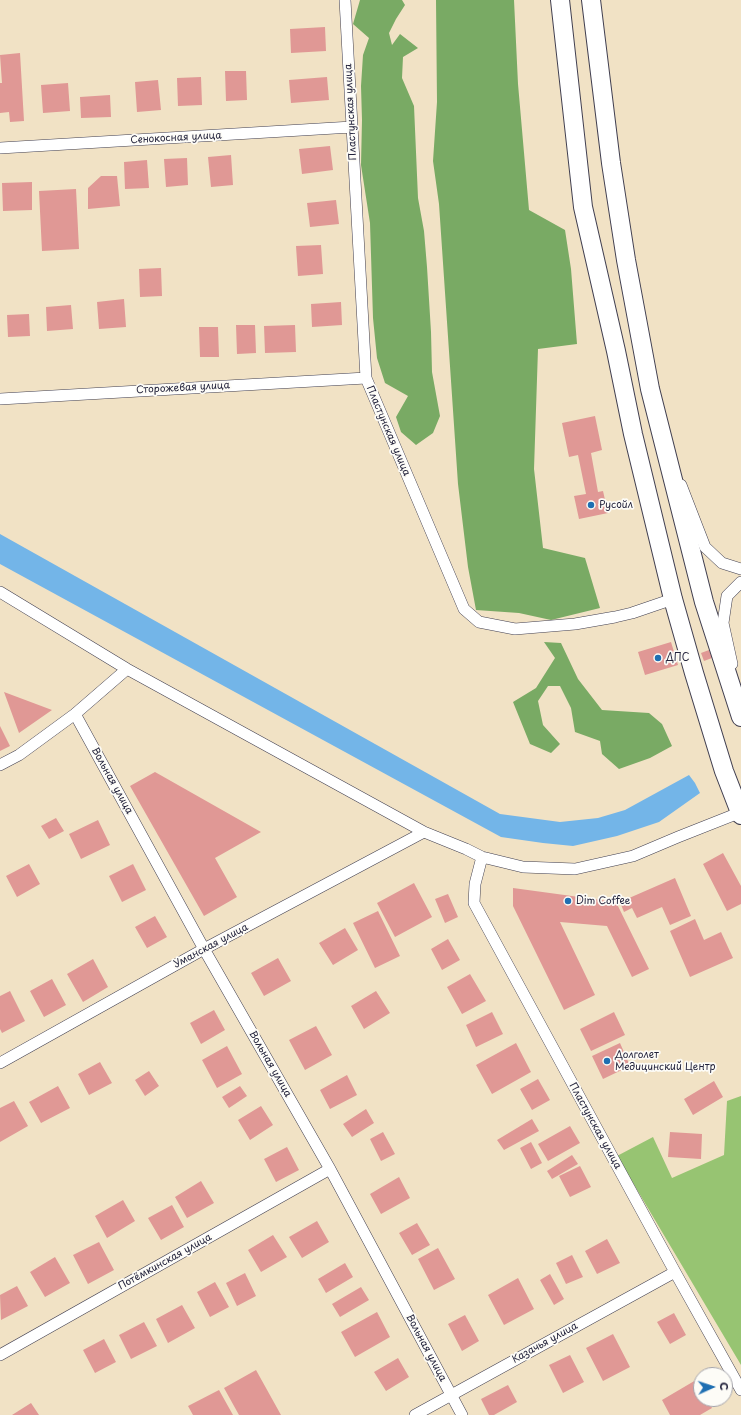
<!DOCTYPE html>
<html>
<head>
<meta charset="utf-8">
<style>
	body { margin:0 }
	#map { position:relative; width:741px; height:1415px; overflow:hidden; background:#f1e2c5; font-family:"Playpen Sans",sans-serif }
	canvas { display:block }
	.north { position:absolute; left:693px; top:1367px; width:40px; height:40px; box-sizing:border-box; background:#fdfcf7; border:1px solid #a5a5ac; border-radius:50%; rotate:87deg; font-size:11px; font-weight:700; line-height:16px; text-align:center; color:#22223b }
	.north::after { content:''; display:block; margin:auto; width:14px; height:18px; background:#1f6fb2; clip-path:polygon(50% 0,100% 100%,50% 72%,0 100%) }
</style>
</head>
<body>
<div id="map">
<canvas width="741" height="1415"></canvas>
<div class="north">С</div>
</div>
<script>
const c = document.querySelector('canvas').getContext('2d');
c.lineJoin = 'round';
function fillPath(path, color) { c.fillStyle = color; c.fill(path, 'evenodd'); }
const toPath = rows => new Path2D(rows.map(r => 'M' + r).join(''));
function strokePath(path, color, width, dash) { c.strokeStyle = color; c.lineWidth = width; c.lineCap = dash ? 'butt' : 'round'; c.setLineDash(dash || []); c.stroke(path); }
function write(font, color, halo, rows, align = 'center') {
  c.font = font + ' "Playpen Sans",sans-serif'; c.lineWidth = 3.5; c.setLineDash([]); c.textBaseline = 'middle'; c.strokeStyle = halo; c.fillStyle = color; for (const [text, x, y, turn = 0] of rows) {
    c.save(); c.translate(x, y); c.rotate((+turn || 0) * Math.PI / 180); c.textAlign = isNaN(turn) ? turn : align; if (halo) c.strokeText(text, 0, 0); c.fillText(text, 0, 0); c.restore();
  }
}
fillPath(toPath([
	[741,1096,741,1365,617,1156,653,1137,672,1178,724,1155,727,1101]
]), '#97c472');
fillPath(toPath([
	[360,0,402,0,405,5,396,19,389,33,392,45,400,34,418,48,403,57,402,78,414,106,418,198,424,231,427,267,431,332,432,372,440,416,433,433,416,445,401,432,396,417,408,396,385,383,377,358,373,318,370,223,361,165,362,120,361,86,363,55,369,38,353,24],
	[436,0,514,0,518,84,529,210,565,230,571,269,577,344,538,349,534,469,543,548,585,558,600,608,551,620,519,613,476,610,468,567,458,484,439,204,433,161,437,102],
	[544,642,561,643,578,679,602,710,649,713,662,724,672,746,650,758,619,769,602,754,600,741,575,732,571,708,560,686,548,686,538,701,543,725,560,744,551,753,530,744,513,702,536,688,555,658]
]), '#79aa64');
fillPath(toPath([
	[0,534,500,814,560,822,598,818,625,810,689,775,695,783,700,793,659,822,617,836,573,846,543,843,501,837,0,564]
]), '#73b5e8');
fillPath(toPath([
	[325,27,326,51,291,53,290,29],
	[20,53,24,121,10,122,9,112,0,113,0,83,2,83,0,55],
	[225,71,246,71,247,100,226,101],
	[201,77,202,105,178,106,177,78],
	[327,77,329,100,291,103,289,80],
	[158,80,161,110,137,112,135,82],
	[68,83,70,111,43,113,41,85],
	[110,95,111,117,81,118,80,97],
	[330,146,333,170,302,174,299,149],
	[231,155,233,185,211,187,208,157],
	[187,158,188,185,166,187,164,159],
	[147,160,149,188,125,189,124,162],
	[101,176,117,176,120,206,88,209,88,188],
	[32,182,32,210,3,211,2,183],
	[76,189,79,249,42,251,39,191],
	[336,200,339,224,310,227,307,203],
	[321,245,323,274,298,276,296,246],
	[161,268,162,296,140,297,139,269],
	[124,299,126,327,99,329,97,302],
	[341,302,342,325,312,327,311,304],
	[71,305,73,329,47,331,46,307],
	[29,314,30,336,8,337,7,315],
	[236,325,255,325,256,353,237,354],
	[295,325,296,352,265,353,264,326],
	[199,327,218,327,219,357,200,357],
	[595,416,602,450,591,453,598,492,603,491,608,513,579,519,574,496,586,494,578,455,569,457,562,423],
	[671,642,678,665,645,675,638,652],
	[709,650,712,658,704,661,701,653],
	[4,692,52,710,19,733],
	[0,726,10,746,0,751],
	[155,772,261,832,215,858,237,897,204,916,130,786],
	[56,818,64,831,49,839,41,826],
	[98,820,110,845,81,859,69,834],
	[723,853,741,886,741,904,727,911,703,864],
	[29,864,40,884,17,897,6,876],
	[133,864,146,890,122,902,109,876],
	[675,878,691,916,670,925,662,907,637,918,632,908,624,912,620,902],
	[414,883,432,917,395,937,377,903],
	[513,888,616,902,649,969,632,977,607,926,560,922,595,995,564,1010,513,906],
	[448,894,458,917,445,923,435,899],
	[378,911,400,956,375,968,353,923],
	[155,916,167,937,147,948,135,927],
	[695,919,704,940,721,932,733,958,690,977,670,931],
	[345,928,358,950,333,965,319,943],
	[448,939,460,960,442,970,431,949],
	[278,958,291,981,264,996,251,973],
	[93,959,108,987,83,1002,67,974],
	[470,974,486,1001,462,1014,447,987],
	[52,979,66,1005,44,1017,30,991],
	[10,991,25,1021,2,1033,0,1029,0,996],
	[376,991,390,1013,364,1029,351,1006],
	[214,1010,225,1030,201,1044,190,1023],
	[492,1012,503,1034,476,1047,466,1025],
	[614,1012,625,1035,591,1051,580,1029],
	[316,1026,332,1055,305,1070,289,1040],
	[516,1043,531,1072,492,1094,476,1065],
	[620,1043,630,1066,603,1079,592,1056],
	[227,1046,242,1074,217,1088,202,1060],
	[100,1062,112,1083,89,1095,78,1074],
	[149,1071,159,1086,145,1096,135,1080],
	[347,1075,357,1095,330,1109,320,1090],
	[538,1079,550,1100,532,1110,520,1089],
	[714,1081,723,1097,693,1115,684,1099],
	[58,1086,70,1108,41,1123,29,1102],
	[240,1086,247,1096,229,1108,222,1097],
	[14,1101,28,1126,0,1142,0,1108],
	[261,1106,273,1125,250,1140,238,1120],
	[366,1109,374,1123,352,1137,343,1124],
	[532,1119,539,1131,504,1150,497,1140],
	[570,1126,580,1143,548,1161,538,1144],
	[383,1132,395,1154,381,1161,370,1139],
	[670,1132,702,1134,701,1159,668,1157],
	[531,1142,542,1163,531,1169,520,1148],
	[287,1147,299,1170,276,1182,264,1159],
	[572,1155,578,1164,552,1179,547,1171],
	[580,1166,591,1187,570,1197,559,1176],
	[399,1177,410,1198,381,1214,370,1194],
	[201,1181,214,1203,187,1218,175,1197],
	[123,1200,135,1221,107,1238,95,1216],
	[172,1205,184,1227,161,1240,148,1218],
	[317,1221,329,1242,302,1258,289,1237],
	[417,1223,430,1245,412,1255,399,1233],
	[273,1235,287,1257,261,1272,248,1250],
	[607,1239,620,1263,597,1274,585,1251],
	[99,1242,114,1270,88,1284,73,1255],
	[438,1248,455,1279,434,1290,418,1259],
	[572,1255,583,1277,566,1284,556,1263],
	[55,1257,70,1283,45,1297,30,1272],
	[345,1263,353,1277,326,1293,318,1279],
	[245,1273,256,1296,237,1306,226,1283],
	[550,1274,564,1299,554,1305,540,1280],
	[518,1278,534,1309,504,1325,488,1295],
	[215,1282,229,1307,210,1317,197,1292],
	[17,1286,28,1306,1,1320,0,1295],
	[361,1287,369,1300,340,1317,332,1304],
	[182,1305,195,1328,168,1343,156,1319],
	[377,1312,390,1337,355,1357,341,1332],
	[674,1313,686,1335,670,1344,657,1322],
	[465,1315,479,1341,462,1351,448,1324],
	[144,1322,157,1346,131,1359,119,1335],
	[613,1334,630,1367,603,1381,586,1348],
	[104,1339,116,1362,95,1373,83,1350],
	[570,1355,584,1382,563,1393,549,1365],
	[398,1358,409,1377,386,1391,374,1372],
	[256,1370,281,1415,239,1415,224,1388],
	[696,1380,701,1388,701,1399,707,1399,712,1408,700,1415,670,1415,662,1400],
	[508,1385,517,1402,494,1415,489,1415,481,1399],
	[219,1390,233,1415,193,1415,188,1406],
	[31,1403,39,1415,12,1415]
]), '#e09895');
const street = toPath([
	[345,0,366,378,464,609,479,622,515,629,575,624,615,617,632,613,673,599],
	[0,148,352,127],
	[0,399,366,378],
	[681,485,705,547,722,563,741,569],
	[0,592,127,669,424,832,466,849,482,857,523,867,575,869,633,856,678,837,741,812],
	[732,664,723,623,727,596,741,582],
	[75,714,204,949,330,1169,462,1415],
	[0,765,19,755,75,714,127,669],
	[482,857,475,884,474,903,675,1272,741,1390],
	[0,1063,204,949,424,832],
	[0,1355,330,1169],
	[415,1415,675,1272]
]);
const primary = toPath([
	[560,0,583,207,616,351,633,434,673,599,694,673,724,771,741,815],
	[591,0,611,163,626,260,650,389,704,602,741,717]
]);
strokePath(street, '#413f50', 12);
strokePath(primary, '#413f50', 20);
strokePath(street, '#fff', 11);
strokePath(primary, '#fff', 18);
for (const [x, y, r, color] of [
	[591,505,4,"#1f6fb2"],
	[658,658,4,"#1f6fb2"],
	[568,901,4,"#1f6fb2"],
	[607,1061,4,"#1f6fb2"]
]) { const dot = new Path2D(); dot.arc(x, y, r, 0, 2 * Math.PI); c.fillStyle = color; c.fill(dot); strokePath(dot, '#fdfcf7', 1.5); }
write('10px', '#22223b', '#fdfcf7', [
	["Пластунская улица",351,112,-93],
	["Сенокосная улица",176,138,-3],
	["Сторожевая улица",183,388,-3],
	["Пластунская улица",388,431,67],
	["Вольная улица",112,781,61],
	["Уманская улица",211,946,-28],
	["Вольная улица",270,1064,60],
	["Пластунская улица",595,1126,61],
	["Потёмкинская улица",165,1262,-29],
	["Казачья улица",545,1343,-29],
	["Вольная улица",426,1348,62]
]);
write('10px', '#22223b', '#fdfcf7', [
	["Русойл",599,505],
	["ДПС",666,658],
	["Dim Coffee",576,901],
	["Долголет",615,1055],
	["Медицинский Центр",615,1067]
], 'left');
</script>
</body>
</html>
